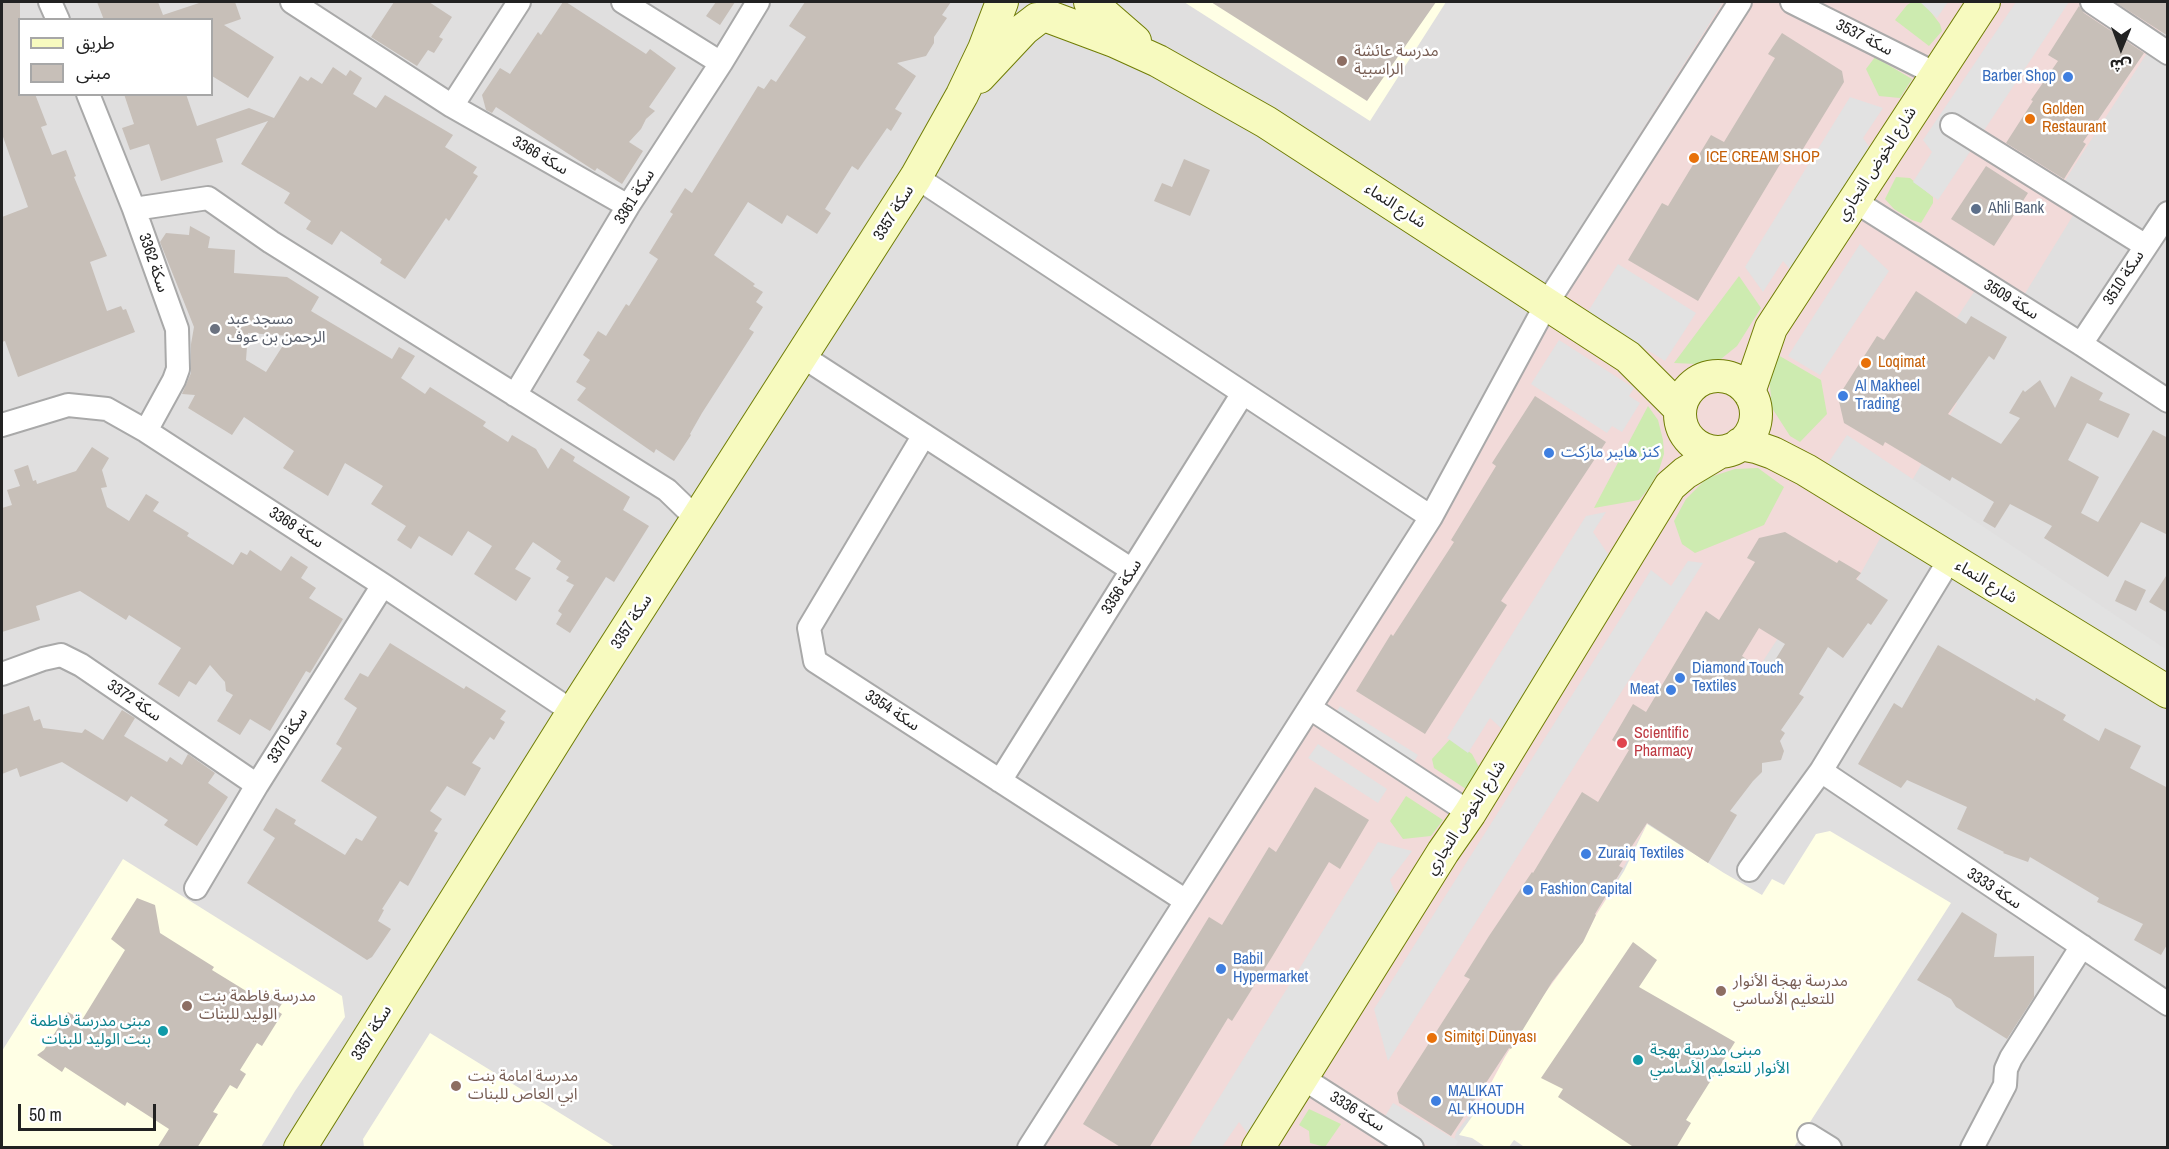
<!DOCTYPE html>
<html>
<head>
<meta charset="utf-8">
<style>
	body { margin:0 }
	#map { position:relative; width:2169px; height:1149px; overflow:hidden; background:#f2efe9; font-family:"Archivo Narrow","Noto Sans Arabic",sans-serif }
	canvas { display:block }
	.frame { position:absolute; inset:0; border:3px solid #222; pointer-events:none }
	.legend { position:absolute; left:18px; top:18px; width:195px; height:78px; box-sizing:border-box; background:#fff; border:2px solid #a7a7a7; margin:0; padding:8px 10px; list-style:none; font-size:18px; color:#222 }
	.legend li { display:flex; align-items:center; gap:12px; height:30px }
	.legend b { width:30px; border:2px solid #a7a7a7 }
	.north { position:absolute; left:2091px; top:18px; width:60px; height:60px; -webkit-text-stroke:4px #fff; paint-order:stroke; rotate:181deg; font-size:16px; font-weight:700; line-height:24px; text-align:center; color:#222 }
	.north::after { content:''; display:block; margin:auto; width:21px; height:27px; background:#222; clip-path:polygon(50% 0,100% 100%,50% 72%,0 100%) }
	.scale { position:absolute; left:18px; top:1104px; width:138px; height:27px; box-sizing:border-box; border:3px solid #222; border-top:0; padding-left:8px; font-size:18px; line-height:21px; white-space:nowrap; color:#222; -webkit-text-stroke:4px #fff; paint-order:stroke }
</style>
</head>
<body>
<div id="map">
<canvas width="2169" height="1149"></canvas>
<div class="frame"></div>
<ul class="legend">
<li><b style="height:8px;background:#f7fabf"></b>طريق</li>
<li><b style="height:16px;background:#c7bfb8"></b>مبنى</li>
</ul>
<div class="north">ش</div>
<div class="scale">50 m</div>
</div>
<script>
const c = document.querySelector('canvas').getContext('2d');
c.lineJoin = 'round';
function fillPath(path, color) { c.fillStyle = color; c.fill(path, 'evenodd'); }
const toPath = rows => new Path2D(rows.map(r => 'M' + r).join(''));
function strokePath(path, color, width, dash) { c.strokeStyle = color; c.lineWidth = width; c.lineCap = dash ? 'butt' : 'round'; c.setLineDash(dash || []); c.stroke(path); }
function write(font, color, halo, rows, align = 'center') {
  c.font = font + ' "Archivo Narrow","Noto Sans Arabic",sans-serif'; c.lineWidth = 5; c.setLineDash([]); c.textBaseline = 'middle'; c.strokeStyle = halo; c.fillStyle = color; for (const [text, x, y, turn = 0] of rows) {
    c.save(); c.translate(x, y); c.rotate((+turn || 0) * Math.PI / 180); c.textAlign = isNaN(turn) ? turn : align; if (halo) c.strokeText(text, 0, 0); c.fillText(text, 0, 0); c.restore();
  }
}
fillPath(toPath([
	[2,2,2167,2,2167,1147,2,1147],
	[20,20,212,20,212,94,20,94]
]), '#e0dfdf');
fillPath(toPath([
	[1723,2,2167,2,2167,22,2055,196,2077,209,2013,313,1974,292,1913,384,1957,403,1914,477,1841,609,1809,591,1656,824,1647,824,1584,940,1532,1014,1486,1092,1456,1133,1452,1147,1021,1148,1318,683,1568,270,1578,232]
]), '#f2dad9');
fillPath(toPath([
	[1184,2,1446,2,1370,121],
	[1647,824,1724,873,1762,895,1772,879,1784,885,1816,834,1830,831,1951,903,1794,1147,1526,1148,1514,1140,1509,1147,1487,1148,1472,1138,1459,1135,1476,1111,1505,1057,1540,1000,1584,940,1596,915,1624,871],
	[123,859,342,996,345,1017,295,1091,261,1147,2,1147,2,1051],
	[430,1033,615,1147,364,1147,363,1139]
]), '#ffffe5');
fillPath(toPath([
	[1912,2,1924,3,1940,24,1942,31,1929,46,1895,20,1907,5],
	[1875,57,1912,79,1900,98,1879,96,1866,69],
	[1896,177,1910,178,1933,197,1933,203,1921,223,1912,220,1894,209,1885,199],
	[1739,276,1761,308,1737,346,1721,359,1696,364,1674,363],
	[1778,355,1821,380,1827,414,1800,442,1790,436,1772,408,1769,376],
	[1648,406,1658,420,1663,440,1664,454,1659,470,1649,488,1639,500,1594,508],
	[1758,468,1784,487,1764,525,1695,553,1682,544,1674,521,1686,499,1707,478,1735,469],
	[1451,738,1472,754,1480,769,1469,791,1434,768,1432,759],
	[1406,796,1443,820,1431,836,1403,839,1390,821],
	[1309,1109,1341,1124,1325,1147,1310,1143,1309,1131,1299,1125]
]), '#cdebb0');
fillPath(toPath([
	[1920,2,1948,2,1937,18],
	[2016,2,2069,2,1938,200,1913,182,1932,152,1923,140],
	[1850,97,1883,108,1863,138,1870,148,1794,274,1783,261,1763,292,1745,267],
	[1860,244,1889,271,1820,375,1788,356],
	[1618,264,1696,313,1665,361,1587,313],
	[1559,340,1634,388,1629,396,1640,403,1622,432,1612,426,1607,433,1531,384],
	[1847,435,2167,650,2167,692,1824,469],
	[1606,512,1593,532,1610,557,1502,729,1490,718,1468,753,1447,738,1586,516],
	[1688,561,1703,563,1388,1061,1374,1009,1651,570,1671,586],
	[1340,706,1418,755,1409,770,1331,720],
	[1318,744,1387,789,1378,803,1308,758],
	[1378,842,1412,851,1390,880,1397,897,1248,1134,1239,1122,1222,1147,1188,1148],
	[1393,1103,1458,1141,1455,1147,1430,1147,1383,1120]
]), '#e2e2e2');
fillPath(toPath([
	[2,2,20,2,20,94,35,94,47,125,41,127,52,155,66,150,76,176,74,177,107,256,90,262,107,311,121,306,123,310,126,309,135,332,18,377,5,341,2,342,2,217,28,207,2,134],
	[97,2,158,2,163,15,202,2,235,2,241,19,224,25,274,57,248,98,212,76,212,20,104,20],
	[394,2,429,2,452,17,439,37,443,39,434,53,428,50,417,66,371,37],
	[563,2,566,2,646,54,650,49,676,68,649,107,655,111,646,119,641,129,629,142,643,151,622,184,597,168,595,171,496,107,492,113,486,110,482,95,500,68,510,74,538,32,541,35],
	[716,2,735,2,720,25,706,16],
	[805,2,951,2,942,15,947,18,934,37,934,43,926,56,897,63,916,76,895,109,902,113,891,131,887,128,858,170,852,166,825,209,831,213,817,234,787,215,782,224,748,202,714,255,755,284,753,286,763,292,756,302,763,307,749,329,754,332,702,413,690,434,691,435,674,461,656,449,654,453,577,400,586,388,576,382,590,360,583,355,598,331,606,336,626,304,629,306,658,259,649,253,671,217,673,214,670,212,685,188,692,193,758,86,764,89,771,79,776,82,806,37,789,26],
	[1211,2,1436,2,1367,101],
	[2115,2,2168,2,2168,36],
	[2079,6,2084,13,2144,53,2083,142,2086,144,2064,179,2006,143,2033,101,2031,100,2058,61,2048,55],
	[1782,33,1842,71,1844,82,1795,162,1785,156,1698,301,1628,260,1662,203,1668,206,1711,135,1724,142,1775,58,1768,54],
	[333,67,346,76,350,70,362,78,353,94,376,108,385,95,453,135,445,147,477,167,473,173,478,176,449,221,446,218,405,279,380,263,382,259,341,231,332,245,306,229,311,221,284,203,290,193,241,164,268,121,216,139,223,162,161,181,149,144,130,150,122,128,134,124,124,94,186,94,197,126,249,108,274,118,300,76,308,81,311,77,322,84],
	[1184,159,1210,170,1190,216,1154,201,1162,183,1172,187],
	[1986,166,2028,193,1994,246,1951,219],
	[190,226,210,237,208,248,235,250,234,273,287,277,319,297,311,311,392,359,399,347,415,356,401,378,425,394,430,387,486,422,483,426,508,442,512,435,536,449,548,469,561,448,575,457,573,461,630,497,623,510,649,526,614,582,606,577,570,633,556,624,562,614,558,611,574,585,566,581,569,577,556,569,561,561,533,542,515,569,531,578,516,601,474,574,492,546,468,531,452,556,419,536,411,549,397,540,406,526,371,504,383,486,345,463,328,496,283,468,294,451,244,417,232,435,188,408,195,395,182,394,191,373,191,344,194,327,160,242,166,233,189,235],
	[248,333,289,336,266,372,246,360],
	[1916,291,1966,324,1971,316,2007,337,1994,360,1989,356,1948,414,2001,444,2020,418,2009,413,2023,390,2025,392,2040,380,2055,408,2071,376,2103,393,2099,400,2130,414,2118,438,2087,423,2068,460,2099,477,2081,513,2098,522,2153,430,2168,438,2168,535,2141,522,2108,577,2044,538,2052,526,2010,504,1995,528,1983,521,1994,502,1952,477,1950,481,1885,442,1883,446,1844,423,1838,397,1877,336,1884,340],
	[1535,396,1606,442,1501,601,1507,605,1425,734,1356,691,1391,634,1393,636,1454,542,1451,540,1496,466,1492,463],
	[92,447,109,458,102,470,107,487,101,488,107,507,129,521,146,494,159,502,153,511,189,533,187,536,233,565,241,552,247,555,250,550,281,571,291,556,308,567,301,578,316,588,309,598,343,619,310,673,306,671,270,731,250,719,240,735,217,721,233,695,226,691,225,682,210,665,196,685,189,681,179,697,158,684,181,648,129,615,126,620,80,591,36,606,40,620,2,632,2,508,12,505,7,490,20,486,14,470,28,465,33,481,36,480,37,484,76,471],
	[1785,532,1837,563,1839,560,1861,573,1856,579,1888,600,1871,625,1868,623,1843,658,1828,647,1799,694,1804,697,1781,730,1785,733,1780,741,1784,751,1781,760,1762,763,1762,772,1753,781,1730,811,1737,815,1708,863,1647,823,1619,866,1623,868,1595,914,1596,915,1583,942,1552,982,1511,1049,1509,1048,1451,1136,1399,1103,1397,1093,1470,979,1464,976,1489,936,1532,872,1533,873,1582,792,1598,802,1629,750,1612,740,1633,704,1646,712,1706,611,1719,620,1755,562,1747,558,1759,538],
	[1759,628,1785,644,1767,673,1742,656],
	[2168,573,2168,613,2149,602],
	[2125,580,2146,590,2136,611,2115,601],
	[390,643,464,689,466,686,506,711,500,719,505,722,494,740,490,737,472,763,481,768,465,796,447,786,430,811,442,819,434,831,438,833,408,886,400,881,382,909,384,910,378,921,391,929,372,957,367,960,247,883,275,838,263,830,276,808,296,820,294,824,345,855,356,838,362,841,377,817,321,781,342,748,336,744,357,708,344,699,360,673,368,677],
	[1938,645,2035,701,2036,698,2066,715,2063,720,2099,741,2105,728,2141,746,2130,768,2168,788,2168,943,2161,955,2134,940,2143,924,2097,902,2099,898,2030,857,2028,862,2003,853,2004,852,1957,829,1967,807,1907,780,1901,788,1858,764,1894,703,1902,708],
	[29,706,34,721,40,719,43,728,82,733,85,729,103,740,122,710,135,718,124,736,167,762,170,757,182,765,188,754,215,773,208,783,228,797,197,846,164,825,168,820,131,796,127,802,62,762,20,777,17,768,2,774,2,715],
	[1315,787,1369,820,1340,869,1329,862,1272,957,1232,1021,1228,1018,1149,1148,1122,1148,1083,1124,1209,917,1222,925,1269,847,1276,852],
	[137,898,155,905,160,933,214,967,212,970,256,997,261,989,283,1002,277,1011,282,1014,262,1046,257,1043,240,1070,246,1074,237,1089,230,1085,213,1112,218,1114,197,1148,157,1148,169,1129,127,1102,125,1106,65,1067,62,1072,37,1055,44,1050,68,1012,82,1020,125,950,111,939],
	[1962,912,1997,934,1994,957,2034,956,2034,997,2007,1039,1956,1007,1951,999,1917,980],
	[1633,942,1657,960,1639,987,1735,1042,1686,1120,1691,1123,1676,1148,1635,1148,1558,1097,1563,1089,1541,1078]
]), '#c7bfb8');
const street = toPath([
	[50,2,58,20],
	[292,2,452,106,628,206],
	[623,2,721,63],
	[1792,2,1936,74],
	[2092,2,2168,53],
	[88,94,134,209,177,329,178,369,174,380,146,431],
	[452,106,519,2],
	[1952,125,2146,246],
	[916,177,1431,517],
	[1853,200,2081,344,2168,401],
	[134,209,208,198,271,242,667,490,698,520],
	[2081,344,2168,213],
	[802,356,1132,570],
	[515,395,628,206,721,63,758,2],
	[2,425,68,405,107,409,146,431,383,585,573,712],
	[924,435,809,628,815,661,1186,901],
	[2,674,43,659,61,655,81,665,257,785],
	[1310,708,1470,813],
	[1821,771,2168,1004],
	[1000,781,1243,393],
	[1749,870,1821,771,1950,559],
	[196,888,257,785,383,585],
	[1301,1077,1412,1148],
	[1809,1135,1830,1148],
	[1029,1148,1431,517,1547,303,1740,2],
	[1972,1148,2005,1085,2006,1069,2011,1058,2082,946]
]);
const secondary = toPath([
	[1090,2,1135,41],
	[1047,16,1114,41,1158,61,1266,122,1628,357,1680,409],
	[979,77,1024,29,1037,19],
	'1680 414a38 38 0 1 1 76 0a38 38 0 1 1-76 0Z',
	[1749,392,1771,328,1984,2],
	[1740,444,1756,447,1773,453,1806,470,2168,692],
	[300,1148,573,712,916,177,962,95,984,49,1002,2],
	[1258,1148,1443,852,1470,813,1670,486,1685,473,1720,452]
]);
strokePath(street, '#a9a9a9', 26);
strokePath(secondary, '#707d05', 34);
strokePath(street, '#fff', 22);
strokePath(secondary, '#f7fabf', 32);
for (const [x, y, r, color] of [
	[1342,61,6,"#8d6e63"],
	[2068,77,6,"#3f7fe0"],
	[2030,119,6,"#e8710a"],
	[1694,158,6,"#e8710a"],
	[1976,209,6,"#5c6f8a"],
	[215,329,6,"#6b7280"],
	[1866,363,6,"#e8710a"],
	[1843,396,6,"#3f7fe0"],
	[1549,453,6,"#3f7fe0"],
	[1680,678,6,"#3f7fe0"],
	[1671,690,6,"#3f7fe0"],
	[1622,743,6,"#e0444e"],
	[1586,854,6,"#3f7fe0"],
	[1528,890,6,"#3f7fe0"],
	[1221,969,6,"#3f7fe0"],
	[1721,991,6,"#8d6e63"],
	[187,1006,6,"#8d6e63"],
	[163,1031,6,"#0f9aa8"],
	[1432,1038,6,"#e8710a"],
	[1638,1060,6,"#0f9aa8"],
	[456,1086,6,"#8d6e63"],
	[1436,1101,6,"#3f7fe0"]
]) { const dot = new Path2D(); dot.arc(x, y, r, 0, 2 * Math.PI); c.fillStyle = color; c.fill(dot); strokePath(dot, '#fff', 2); }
write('16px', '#222', '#fff', [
	["سكة 3537",1864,38,27],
	["سكة 3366",540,156,30],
	["شارع الخوض التجاري",1877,164,-57],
	["سكة 3361",635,197,-58],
	["شارع النماء",1395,206,33],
	["سكة 3357",894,213,-58],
	["سكة 3362",153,263,71],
	["سكة 3510",2124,278,-57],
	["سكة 3509",2011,300,32],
	["سكة 3368",296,528,33],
	["شارع النماء",1986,582,31],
	["سكة 3356",1122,587,-58],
	["سكة 3357",632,622,-57],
	["سكة 3372",134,701,34],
	["سكة 3354",892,711,33],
	["سكة 3370",288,736,-58],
	["شارع الخوض التجاري",1466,818,-57],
	["سكة 3333",1994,889,33],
	["سكة 3357",372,1033,-58],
	["سكة 3336",1357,1112,32]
]);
write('16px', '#785e54', '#fff', [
	["مدرسة عائشة",1354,52],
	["الراسبية",1354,70],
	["مدرسة بهجة الأنوار",1733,982],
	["للتعليم الأساسي",1733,1000],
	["مدرسة فاطمة بنت",199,997],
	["الوليد للبنات",199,1015],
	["مدرسة امامة بنت",468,1077],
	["ابي العاص للبنات",468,1095]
], 'left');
write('16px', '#366cbe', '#fff', [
	["Barber Shop",2056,77,"right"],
	["Al Makheel",1855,387],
	["Trading",1855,405],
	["كنز هايبر ماركت",1561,453],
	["Diamond Touch",1692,669],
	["Textiles",1692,687],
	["Meat",1659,690,"right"],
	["Zuraiq Textiles",1598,854],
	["Fashion Capital",1540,890],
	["Babil",1233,960],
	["Hypermarket",1233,978],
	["MALIKAT",1448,1092],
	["AL KHOUDH",1448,1110]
], 'left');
write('16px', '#c56008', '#fff', [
	["Golden",2042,110],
	["Restaurant",2042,128],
	["ICE CREAM SHOP",1706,158],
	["Loqimat",1878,363],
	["Simitçi Dünyası",1444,1038]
], 'left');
write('16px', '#4e5e75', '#fff', [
	["Ahli Bank",1988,209]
], 'left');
write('16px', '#5b616d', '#fff', [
	["مسجد عبد",227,320],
	["الرحمن بن عوف",227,338]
], 'left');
write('16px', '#be3a42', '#fff', [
	["Scientific",1634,734],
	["Pharmacy",1634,752]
], 'left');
write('16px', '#0d838f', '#fff', [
	["مبنى مدرسة فاطمة",151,1022],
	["بنت الوليد للبنات",151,1040],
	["مبنى مدرسة بهجة",1650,1051,"left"],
	["الأنوار للتعليم الأساسي",1650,1069,"left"]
], 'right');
</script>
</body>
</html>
